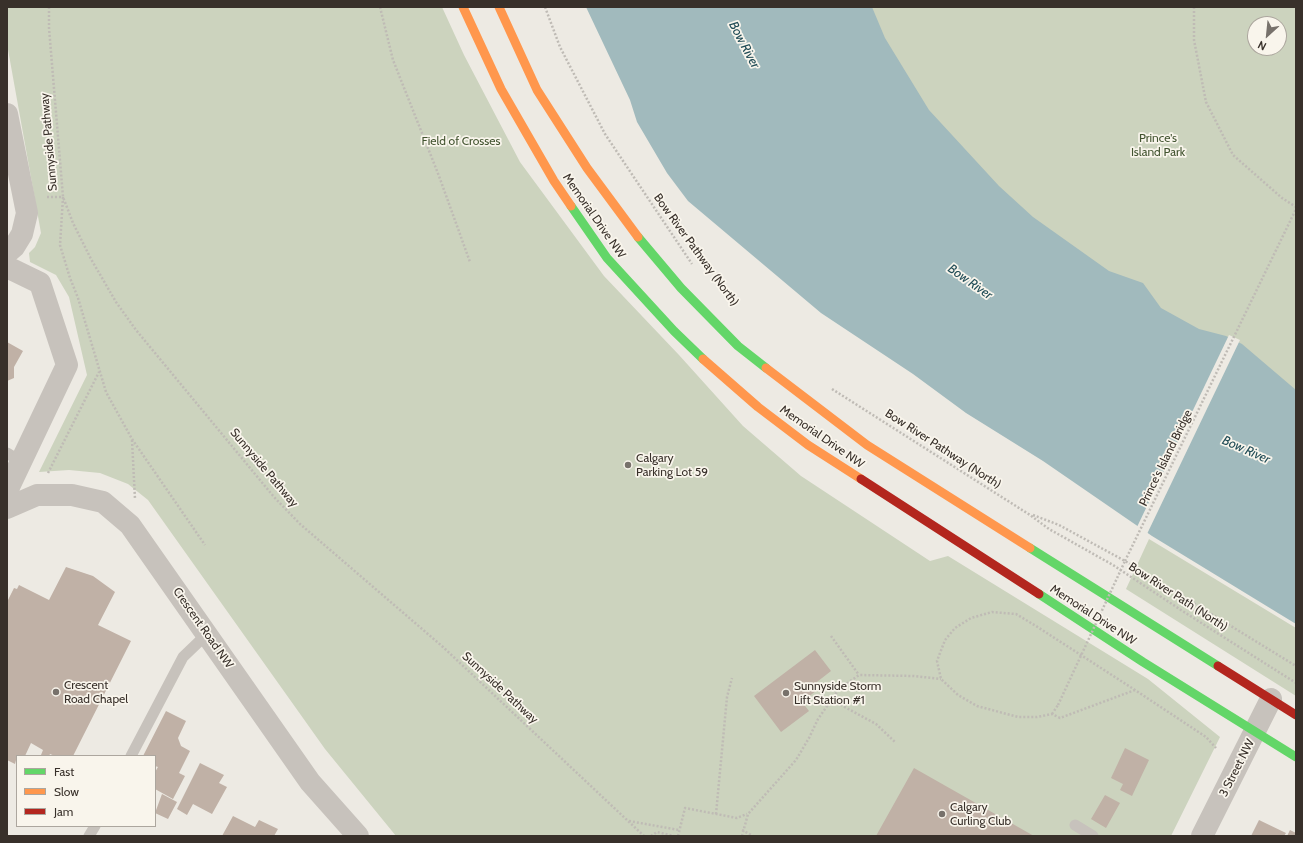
<!DOCTYPE html>
<html>
<head>
<meta charset="utf-8">
<style>
	body { margin:0 }
	#map { position:relative; width:1303px; height:843px; overflow:hidden; background:#edeae3; font-family:Cabin,sans-serif }
	canvas { display:block }
	.frame { position:absolute; inset:0; border:8px solid #38302a; pointer-events:none }
	.legend { position:absolute; left:16px; top:755px; width:140px; height:72px; box-sizing:border-box; background:#f9f5ec; border:1px solid #aca69e; margin:0; padding:5px 7px; list-style:none; font-size:12px; color:#38302a }
	.legend li { display:flex; align-items:center; gap:8px; height:20px }
	.legend b { width:20px; border:1px solid #aca69e }
	.north { position:absolute; left:1247px; top:16px; width:40px; height:40px; box-sizing:border-box; background:#f9f5ec; border:1px solid #aca69e; border-radius:50%; rotate:207deg; font-size:11px; font-weight:700; line-height:16px; text-align:center; color:#38302a }
	.north::after { content:''; display:block; margin:auto; width:14px; height:18px; background:#77716b; clip-path:polygon(50% 0,100% 100%,50% 72%,0 100%) }
</style>
</head>
<body>
<div id="map">
<canvas width="1303" height="843"></canvas>
<div class="frame"></div>
<ul class="legend">
<li><b style="height:5px;background:#63d668"></b>Fast</li>
<li><b style="height:5px;background:#ff974d"></b>Slow</li>
<li><b style="height:5px;background:#b3261e"></b>Jam</li>
</ul>
<div class="north">N</div>
</div>
<script>
const c = document.querySelector('canvas').getContext('2d');
c.lineJoin = 'round';
function fillPath(path, color) { c.fillStyle = color; c.fill(path, 'evenodd'); }
const toPath = rows => new Path2D(rows.map(r => 'M' + r).join(''));
function strokePath(path, color, width, dash) { c.strokeStyle = color; c.lineWidth = width; c.lineCap = dash ? 'butt' : 'round'; c.setLineDash(dash || []); c.stroke(path); }
function write(font, color, halo, rows, align = 'center') {
  c.font = font + ' Cabin,sans-serif'; c.lineWidth = 3.5; c.setLineDash([]); c.textBaseline = 'middle'; c.strokeStyle = halo; c.fillStyle = color; for (const [text, x, y, turn = 0] of rows) {
    c.save(); c.translate(x, y); c.rotate((+turn || 0) * Math.PI / 180); c.textAlign = isNaN(turn) ? turn : align; if (halo) c.strokeText(text, 0, 0); c.fillText(text, 0, 0); c.restore();
  }
}
fillPath(toPath([
	[7,7,442,7,464,55,520,162,604,276,679,355,743,426,801,476,930,561,948,556,1148,679,1220,737,1171,836,396,836,325,749,148,500,128,484,100,473,69,470,39,472,87,375,69,297,56,275,30,262,29,253,35,247,41,233,7,44],
	[864,7,1296,7,1296,398,1167,320,1028,222,922,112],
	[1255,24,1279,24,1279,48,1255,48],
	[1149,539,1296,628,1296,696,1126,589]
]), '#ccd3be');
fillPath(toPath([
	[586,7,872,7,885,38,929,110,999,186,1033,217,1109,271,1143,283,1161,308,1199,329,1226,336,1242,344,1296,390,1296,624,1152,536,1043,461,966,413,913,374,821,313,688,201,667,173,637,122,630,100]
]), '#a1babd');
fillPath(toPath([
	[1229,335,1240,340,1147,534,1137,527]
]), '#edeae3');
fillPath(toPath([
	[7,342,23,351,14,367,14,378,7,381],
	[66,567,93,576,115,592,98,625,131,641,73,756,55,756,50,754,49,756,42,756,41,755,43,750,31,743,25,756,17,756,15,764,7,760,7,602,14,588,17,589,19,585,49,600],
	[815,650,831,671,813,685,817,690,802,702,809,711,781,732,754,696],
	[166,711,186,721,178,738,181,746,190,751,179,773,185,776,173,799,155,789,155,772,158,767,155,766,155,756,143,756],
	[1125,748,1149,760,1132,796,1120,790,1123,784,1111,778],
	[200,763,224,775,219,783,227,787,212,814,193,804,187,815,177,809],
	[914,768,1034,836,876,836],
	[162,794,177,802,168,819,155,813],
	[1105,795,1120,803,1106,828,1091,819],
	[233,816,255,827,259,820,278,829,274,836,222,836],
	[1259,820,1286,833,1284,836,1251,836],
	[1290,830,1296,833,1296,836,1287,836]
]), '#c0b1a6');
strokePath(toPath([
	[49,7,49,28,63,197,73,223,91,259,116,302,136,330,274,497,300,524,443,647,644,836],
	[380,7,393,60,439,176,470,262],
	[545,7,560,47,605,134,692,264],
	[1194,7,1194,40,1206,102,1233,155,1282,198,1296,207],
	[47,197,63,197,60,245,70,278,78,298,106,392,132,439,205,545],
	[832,389,1030,515,1049,529,1113,565,1184,612,1296,683],
	[132,440,135,499],
	[48,473,99,372],
	[1033,515,1059,525,1125,561,1296,666],
	[1125,561,1296,209],
	[831,636,859,675],
	[1135,690,1060,718,1052,714,1037,717,1018,717,977,706,958,695,941,679,937,661,945,640,955,628,971,618,992,612,1016,614,1036,626,1135,690,1206,737,1216,748],
	[830,699,876,724,895,742],
	[1052,714,1058,705],
	[716,814,727,697,732,678],
	[629,821,679,830],
	[742,830,753,836],
	[651,836,657,832,674,836],
	[678,836,685,808,737,818,747,814],
	[742,836,748,814,796,760,809,738,818,719,839,689,859,675,914,676,941,679]
]), '#bfbbb5', 2.5, [2, 2]);
strokePath(toPath([
	[7,453,20,461],
	[131,756,183,657,207,634],
	[1075,825,1093,836],
	[89,836,95,826]
]), '#c7c2bc', 11);
strokePath(toPath([
	[7,114,27,213,22,234,14,247,7,253],
	[7,267,40,283,67,365,7,491],
	[7,508,37,495,72,495,103,502,130,525,310,782,358,836],
	[1202,836,1271,699]
]), '#c7c2bc', 22);
strokePath(toPath([
	[571,206,607,258,674,331,703,359],
	[638,237,681,288,738,346,766,368],
	[1030,548,1218,666],
	[1039,594,1143,662,1296,757]
]), '#63d668', 9);
strokePath(toPath([
	[463,7,501,89,554,181,571,206],
	[499,7,537,90,587,168,638,237],
	[703,359,758,407,808,445,861,479],
	[766,368,867,445,1030,548]
]), '#ff974d', 9);
strokePath(toPath([
	[861,479,1039,594],
	[1218,666,1296,715]
]), '#b3261e', 9);
strokePath(toPath([
	[1058,705,1125,561]
]), '#bfbbb5', 2.5, [2, 2]);
for (const [x, y, r, color] of [
	[628,465,4,"#77716b"],
	[56,692,4,"#77716b"],
	[786,693,4,"#77716b"],
	[942,814,4,"#77716b"]
]) { const dot = new Path2D(); dot.arc(x, y, r, 0, 2 * Math.PI); c.fillStyle = color; c.fill(dot); strokePath(dot, '#f9f5ec', 1.5); }
write('12px', '#425430', '#f9f5ec', [
	["Prince's",1158,138],
	["Island Park",1158,152],
	["Field of Crosses",461,141]
]);
write('12px', '#38302a', '#f9f5ec', [
	["Sunnyside Pathway",49,142,-95],
	["Memorial Drive NW",594,216,55],
	["Bow River Pathway (North)",696,250,54],
	["Memorial Drive NW",822,437,35],
	["Bow River Pathway (North)",943,449,33],
	["Prince's Island Bridge",1166,458,-64],
	["Sunnyside Pathway",264,468,50],
	["Bow River Path (North)",1178,597,33],
	["Memorial Drive NW",1093,615,33],
	["Crescent Road NW",203,628,55],
	["Sunnyside Pathway",500,688,43],
	["3 Street NW",1237,768,-63]
]);
write('12px', '#38302a', '#f9f5ec', [
	["Calgary",636,458],
	["Parking Lot 59",636,472],
	["Crescent",64,685],
	["Road Chapel",64,699],
	["Sunnyside Storm",794,686],
	["Lift Station #1",794,700],
	["Calgary",950,807],
	["Curling Club",950,821]
], 'left');
write('italic 13px', '#224d57', '#f9f5ec', [
	["Bow River",744,45,62],
	["Bow River",970,282,35],
	["Bow River",1246,450,24]
]);
</script>
</body>
</html>
